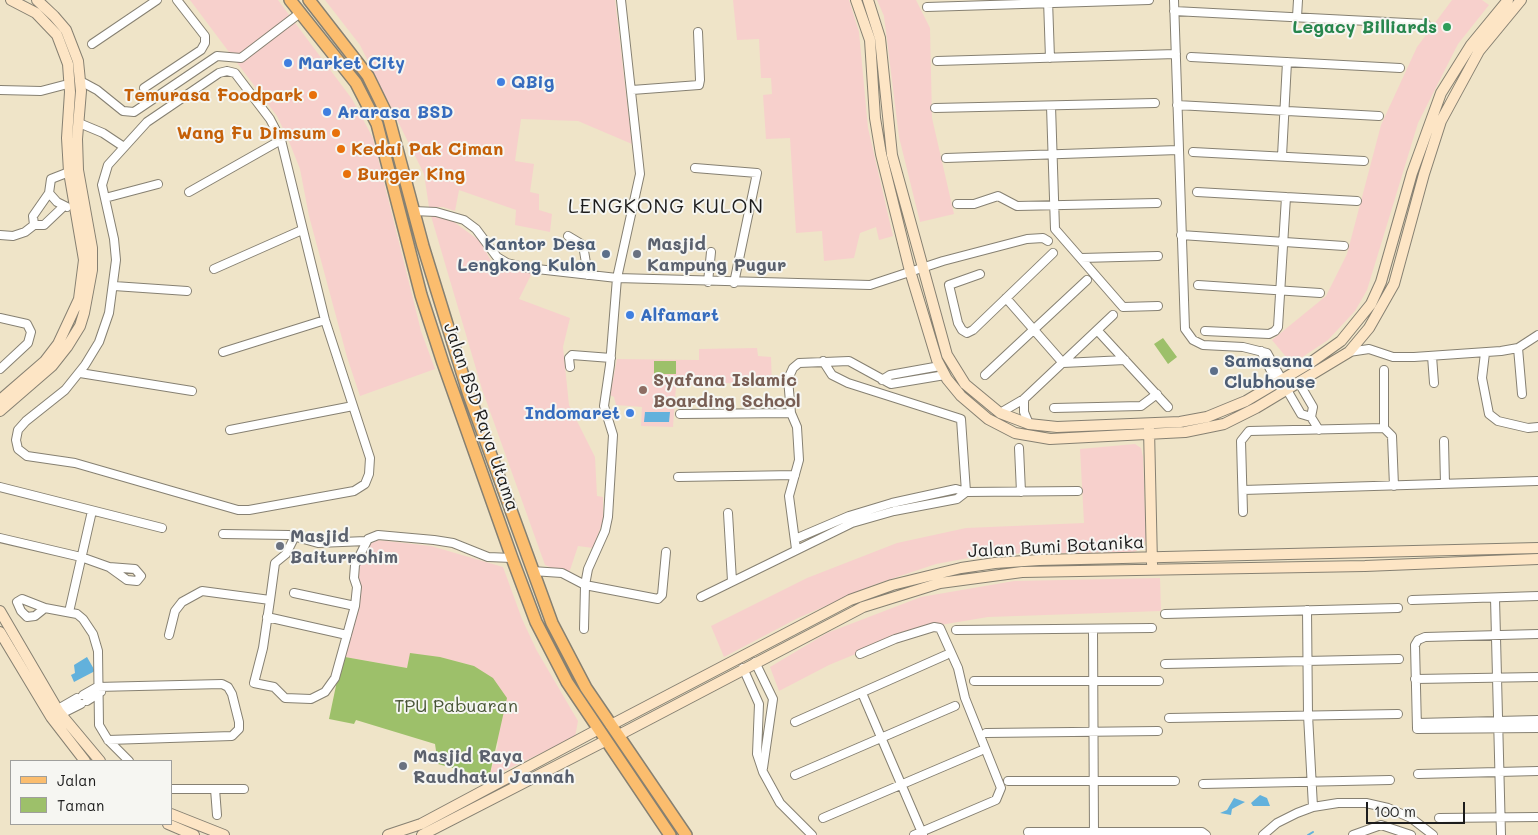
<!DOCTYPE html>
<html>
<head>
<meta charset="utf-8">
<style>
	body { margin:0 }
	#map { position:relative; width:1538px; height:835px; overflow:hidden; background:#efe4c8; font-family:Mali,sans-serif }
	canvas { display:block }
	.legend { position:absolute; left:10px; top:760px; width:162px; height:65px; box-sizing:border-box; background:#f6f6f2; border:1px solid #9f9f9c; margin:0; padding:6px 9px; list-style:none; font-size:15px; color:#1c1c1c }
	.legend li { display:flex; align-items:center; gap:10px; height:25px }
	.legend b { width:25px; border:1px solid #9f9f9c }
	.scale { position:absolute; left:1366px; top:802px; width:99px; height:22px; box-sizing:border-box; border:2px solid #1c1c1c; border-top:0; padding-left:6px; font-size:15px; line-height:18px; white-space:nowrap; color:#1c1c1c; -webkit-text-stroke:4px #f6f6f2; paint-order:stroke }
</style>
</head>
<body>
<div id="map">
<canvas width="1538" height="835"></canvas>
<ul class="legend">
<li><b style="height:6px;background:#fbbd6e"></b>Jalan</li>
<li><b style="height:14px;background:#9dc06a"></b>Taman</li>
</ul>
<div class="scale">100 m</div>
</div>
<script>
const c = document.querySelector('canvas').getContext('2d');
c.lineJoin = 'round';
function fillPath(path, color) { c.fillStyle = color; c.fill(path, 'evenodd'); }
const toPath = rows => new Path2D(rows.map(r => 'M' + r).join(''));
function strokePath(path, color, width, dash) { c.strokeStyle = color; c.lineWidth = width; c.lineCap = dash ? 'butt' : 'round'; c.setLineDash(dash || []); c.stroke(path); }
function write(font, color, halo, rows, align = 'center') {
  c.font = font + ' Mali,sans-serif'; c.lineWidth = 4; c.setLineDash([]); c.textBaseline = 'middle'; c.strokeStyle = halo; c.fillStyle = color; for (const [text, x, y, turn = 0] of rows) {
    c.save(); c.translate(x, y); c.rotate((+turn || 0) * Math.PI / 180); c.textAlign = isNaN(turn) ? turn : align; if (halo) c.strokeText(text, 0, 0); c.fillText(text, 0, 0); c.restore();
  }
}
fillPath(toPath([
	[190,0,278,0,352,99,373,138,421,331,435,369,360,396,347,357,309,216,300,169,288,139,277,116],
	[325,0,615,0,632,144,578,121,521,119,515,161,534,164,530,192,539,194,539,210,552,214,550,232,515,225,516,210,459,190,455,211,443,207,429,207,424,174,360,45],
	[733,0,849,0,859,32,868,128,893,236,879,240,876,227,860,233,854,258,824,261,822,231,796,233,790,138,766,139,763,95,772,94,771,78,761,78,759,39,737,40],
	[877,0,916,0,930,28,932,118,954,214,920,222,899,137,884,16],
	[1452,0,1482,0,1489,5,1458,44,1418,123,1367,290,1355,311,1328,340,1292,364,1272,340,1326,296,1347,254,1381,125,1417,47],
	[431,216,441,216,454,222,480,241,494,266,532,273,519,299,570,318,563,347,569,405,595,457,597,496,603,497,603,521,593,548,578,546,569,573,556,570,545,565,482,389],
	[757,348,758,356,771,357,772,385,723,383,676,386,673,427,641,426,642,407,616,405,614,397,610,395,617,359,699,360,699,349],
	[1135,444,1141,448,1143,457,1146,540,1141,548,1134,552,990,554,936,564,876,584,798,618,724,657,711,626,807,578,897,543,966,528,1084,523,1080,449],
	[378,540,431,546,503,567,522,619,537,651,578,721,575,737,489,778,498,745,474,666,439,657,410,654,407,668,345,657,359,602,359,561,370,543],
	[1160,578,1161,611,988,617,934,626,887,641,829,665,779,691,770,667,827,633,921,597,1014,581]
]), '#f7d0cc');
fillPath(toPath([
	[1163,338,1177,357,1168,364,1154,344],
	[654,361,676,361,676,374,654,374],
	[410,653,440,657,474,666,493,678,507,698,489,778,438,764,435,744,356,720,354,724,329,719,338,676,345,657,407,668]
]), '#9dc06a');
fillPath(toPath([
	[645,412,670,412,669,422,644,422],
	[87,657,95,671,74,682,71,675,75,673,74,665],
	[1260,795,1267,798,1270,806,1253,806,1251,803],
	[1234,798,1245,802,1232,809,1231,815,1220,813,1227,810]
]), '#62b1dc');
strokePath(toPath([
	[1308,835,1313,832]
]), '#62b1dc', 2);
const street = toPath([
	[1048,0,1050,58],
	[1174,0,1185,329,1193,340,1203,345,1243,347,1267,353,1282,380],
	[927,7,1149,0],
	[1174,11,1426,24],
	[1297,17,1298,0],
	[92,44,157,0],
	[1191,57,1400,68],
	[937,61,1176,54],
	[227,71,235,73,270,119,281,140,325,320,370,458,369,474,365,484,354,491,249,510,238,510,75,463,27,456,18,449,16,440,18,430,26,421,65,390,85,365,99,342,109,313,116,260,114,239,102,185,108,165,147,122,219,73,227,71],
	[84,83,97,90,123,111,134,112,217,56,241,58,300,13],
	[144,88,201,50,205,43,205,36,177,0],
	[0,90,41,91,64,85],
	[632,90,699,85,700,80,698,32],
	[1177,105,1379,116],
	[1051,106,1055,229,1123,307,1158,306],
	[935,108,1155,103],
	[79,123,103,133,124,147],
	[1193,152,1364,161],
	[1282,156,1287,62],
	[946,158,1178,150],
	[695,168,757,173,734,283],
	[189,192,281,140],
	[1197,192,1357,201],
	[49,193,57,202,67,207],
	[105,198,158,184],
	[957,204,974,204,998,196,1017,206,1157,203],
	[414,211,436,212,464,220,476,229,497,257,507,263,528,268,617,278,870,285,943,261,1027,239,1043,238,1048,241],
	[34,225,33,216,49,193,51,179,69,172],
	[0,235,13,236,25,232,34,225,44,225,64,206],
	[1181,235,1344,246],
	[568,236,583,245,588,275],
	[1081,258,1158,256],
	[214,269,302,230],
	[980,274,949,285,958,323,962,330,967,333,973,330,1053,253],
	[708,282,711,252],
	[1198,285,1320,293],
	[114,286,187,291],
	[1006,298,1063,363,1125,360],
	[0,318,27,324,31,332,28,343,0,369],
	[1097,330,1168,407],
	[1205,331,1269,334,1275,331,1278,327,1286,197],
	[1518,348,1522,394],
	[1261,351,1277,383],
	[223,352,325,320],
	[1349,352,1369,349,1393,357,1414,357,1501,351,1518,348,1538,335],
	[1485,353,1482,378,1489,414,1498,421,1528,428,1538,427],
	[1432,356,1434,383],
	[823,361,832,375,848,383,961,419,966,492],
	[570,367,569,358,572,355,611,358],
	[80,373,192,391],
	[985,375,1087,280],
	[882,380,890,375,940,366],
	[1299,383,1313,407,1311,417,1319,430],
	[1287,390,1301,414,1311,417],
	[1024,399,1024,412,1029,424],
	[1054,408,1141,406,1157,394],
	[1000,413,1024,399,1113,315],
	[680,414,791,413],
	[1384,428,1384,370],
	[230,430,353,406],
	[1444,441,1445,484],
	[1019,448,1021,492],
	[678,477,795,475],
	[0,487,162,528],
	[1243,490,1537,481],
	[1243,512,1241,441,1249,431,1384,428,1392,436,1394,486],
	[728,513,732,581],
	[223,534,289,535,318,543,366,541],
	[0,538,81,557,109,567,135,569,141,576,137,581,127,580,109,567],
	[795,539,849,516,892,503,956,489,966,492,1078,491],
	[796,549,789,496,799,460,797,427,791,413,788,379,793,368,799,363,849,361,891,384,945,375],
	[532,571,562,573,585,585,658,599,662,595,666,552],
	[294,593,355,606],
	[701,597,852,523,894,511,957,499,966,492],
	[1495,598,1501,835],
	[270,600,275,563,286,554,295,536],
	[1412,600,1538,596],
	[45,608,35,616,27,617,21,611,17,602,22,599,45,608,77,614,83,619,93,634,98,651,99,725,108,740,129,761],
	[1307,610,1308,715,1313,807],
	[69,612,92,511],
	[1165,614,1398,608],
	[267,617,347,635],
	[584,629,585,585,588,569,605,531,608,517,613,435,604,406,610,365,617,278,640,174,621,0],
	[956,630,1152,628],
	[1093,630,1094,835],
	[1538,634,1425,637,1418,640,1415,645,1417,729,1538,728],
	[169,635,175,611,182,602,202,591,270,600,263,648,254,683,274,687,285,698,311,699,325,692,335,678,355,606,357,587,354,578,355,565,368,539,378,535,434,540,453,543,488,557,512,558],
	[860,654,895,639,934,627,940,628,958,668,965,698,1001,788,996,800,914,835],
	[755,662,773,699,763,768],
	[1165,664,1399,659],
	[743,668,759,704,757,754,763,772,780,803,812,835],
	[1415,679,1538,677],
	[974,681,1159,681],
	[862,693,923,835],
	[83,695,97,687,222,684,228,687,232,694,239,722,239,729,232,736,108,740],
	[87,701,101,692],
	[58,709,77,698],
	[61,714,81,704],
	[1169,718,1398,714],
	[795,722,946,655],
	[1417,723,1538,720],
	[986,733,1158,731],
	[1418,774,1538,771],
	[795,775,955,706],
	[1008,781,1175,781],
	[1203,784,1390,780],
	[171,789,244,789],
	[215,789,217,815],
	[823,818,980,751],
	[1439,818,1538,817],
	[1028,832,1202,832,1206,835],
	[1263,835,1277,823,1297,813,1313,807,1338,803,1366,803,1388,808,1411,818,1433,835],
	[1353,835,1381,825,1411,835]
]);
const secondary = toPath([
	[856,0,870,40,875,118,881,154,910,271,937,360,947,379,961,396,988,419,1015,433,1050,439,1185,432,1224,424,1256,408,1349,352,1369,328,1394,284,1424,174,1441,121,1479,51,1521,0],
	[868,0,880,38,892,155,947,355,965,384,1000,413,1029,424,1057,427,1180,422,1207,417,1246,401,1310,363,1341,341,1371,304,1381,282,1412,173,1441,93,1471,45,1508,0],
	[0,400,45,361,58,344,79,299,84,260,69,172,67,138,70,92,68,64,57,35,36,13,11,0],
	[0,411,52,366,67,347,80,326,84,313,92,270,92,248,78,170,77,139,81,91,78,61,66,30,54,16,37,0],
	[1149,429,1152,564],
	[0,611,59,712,100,761],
	[0,632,51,717,85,761],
	[611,725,850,600,892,585,961,568,995,563,1039,560,1538,548],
	[619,735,863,607,940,583,1022,572,1365,566,1538,559],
	[171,814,224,835],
	[168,824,194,835],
	[388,835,421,824,597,730],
	[422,835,605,741]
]);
const primary = toPath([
	[290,0,356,83,377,124,421,295,443,363,512,558,536,622,567,682,670,835],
	[309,0,368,76,389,119,423,246,468,392,552,623,586,688,686,835]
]);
strokePath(street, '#868072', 10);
strokePath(secondary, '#868072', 12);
strokePath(primary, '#868072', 14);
strokePath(street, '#fff', 8);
strokePath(secondary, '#fde5c5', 10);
strokePath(primary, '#fbbd6e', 11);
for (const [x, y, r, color] of [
	[1447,27,5,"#2e9e5b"],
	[288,63,5,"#3f7fe0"],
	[501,82,5,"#3f7fe0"],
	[313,95,5,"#e8710a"],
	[327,112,5,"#3f7fe0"],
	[336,133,5,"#e8710a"],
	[341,149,5,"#e8710a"],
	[347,174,5,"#e8710a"],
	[606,254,5,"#5c6f8a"],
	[637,254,5,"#6b7280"],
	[630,315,5,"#3f7fe0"],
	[1214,371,5,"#5c6f8a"],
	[643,390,5,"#8d6e63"],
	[630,413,5,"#3f7fe0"],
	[280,546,5,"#6b7280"],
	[403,766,5,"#6b7280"]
]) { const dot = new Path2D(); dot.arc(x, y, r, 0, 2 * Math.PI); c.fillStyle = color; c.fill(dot); strokePath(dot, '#f6f6f2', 2); }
write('bold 18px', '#27864d', '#f6f6f2', [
	["Legacy Billiards",1437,27]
], 'right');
write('bold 18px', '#366cbe', '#f6f6f2', [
	["Market City",298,63],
	["QBig",511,82],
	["Ararasa BSD",337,112],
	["Alfamart",640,315],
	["Indomaret",620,413,"right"]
], 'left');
write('bold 18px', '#c56008', '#f6f6f2', [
	["Temurasa Foodpark",303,95],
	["Wang Fu Dimsum",326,133],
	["Kedai Pak Ciman",351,149,"left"],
	["Burger King",357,174,"left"]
], 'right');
write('bold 18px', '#4e5e75', '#f6f6f2', [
	["Kantor Desa",596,244],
	["Lengkong Kulon",596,265],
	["Samasana",1224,361,"left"],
	["Clubhouse",1224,382,"left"]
], 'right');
write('bold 18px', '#5b616d', '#f6f6f2', [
	["Masjid",647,244],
	["Kampung Pugur",647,265],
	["Masjid",290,536],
	["Baiturrohim",290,557],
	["Masjid Raya",413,756],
	["Raudhatul Jannah",413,777]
], 'left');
write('bold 18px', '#785e54', '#f6f6f2', [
	["Syafana Islamic",653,380],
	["Boarding School",653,401]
], 'left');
write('18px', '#1c1c1c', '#f6f6f2', [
	["Jalan BSD Raya Utama",481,417,71],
	["Jalan Bumi Botanika",1056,547,-3]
]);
write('18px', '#495537', '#f6f6f2', [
	["TPU Pabuaran",456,706]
]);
c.letterSpacing = '1px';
write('20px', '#1c1c1c', '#f6f6f2', [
	["LENGKONG KULON",666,207]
]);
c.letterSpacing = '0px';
</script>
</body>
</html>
